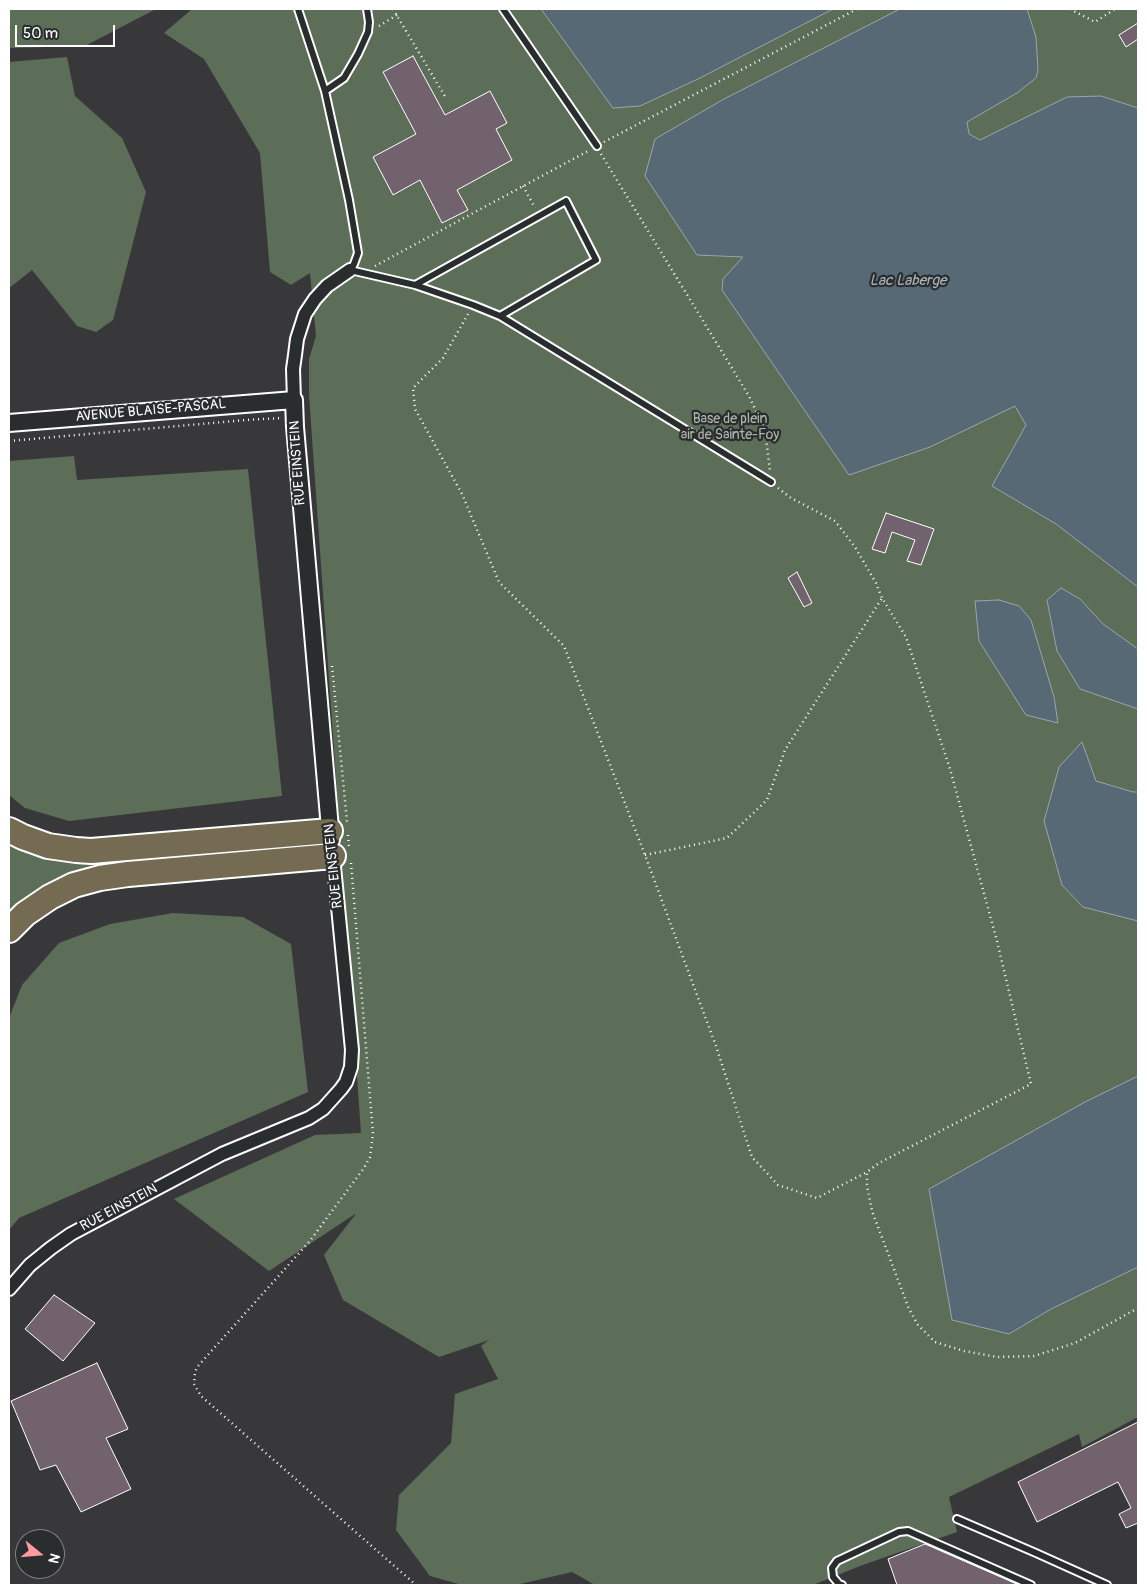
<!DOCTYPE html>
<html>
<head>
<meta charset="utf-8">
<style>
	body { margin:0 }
	#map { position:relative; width:1147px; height:1594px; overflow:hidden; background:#38383b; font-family:Pangolin,sans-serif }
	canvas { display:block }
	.frame { position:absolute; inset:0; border:10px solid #fff; pointer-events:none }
	.north { position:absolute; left:15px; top:1529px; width:50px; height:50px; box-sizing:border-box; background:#2a2d2e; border:1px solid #7f8182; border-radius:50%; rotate:107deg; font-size:14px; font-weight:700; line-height:20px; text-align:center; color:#fff }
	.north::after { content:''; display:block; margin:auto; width:18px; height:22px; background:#ff9aa2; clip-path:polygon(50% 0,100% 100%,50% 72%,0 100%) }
	.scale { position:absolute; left:15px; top:25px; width:100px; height:22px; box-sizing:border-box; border:2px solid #fff; border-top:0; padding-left:6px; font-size:15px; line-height:18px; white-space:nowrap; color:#fff; -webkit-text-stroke:4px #2a2d2e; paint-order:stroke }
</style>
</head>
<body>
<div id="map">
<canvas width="1147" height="1594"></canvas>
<div class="frame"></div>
<div class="north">N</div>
<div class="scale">50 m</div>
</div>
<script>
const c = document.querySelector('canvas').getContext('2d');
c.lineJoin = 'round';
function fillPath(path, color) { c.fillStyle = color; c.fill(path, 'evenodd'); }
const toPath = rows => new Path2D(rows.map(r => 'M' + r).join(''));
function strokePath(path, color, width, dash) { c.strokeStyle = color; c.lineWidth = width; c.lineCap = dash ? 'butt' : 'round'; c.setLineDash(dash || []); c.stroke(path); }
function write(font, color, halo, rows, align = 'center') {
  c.font = font + ' Pangolin,sans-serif'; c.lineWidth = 4.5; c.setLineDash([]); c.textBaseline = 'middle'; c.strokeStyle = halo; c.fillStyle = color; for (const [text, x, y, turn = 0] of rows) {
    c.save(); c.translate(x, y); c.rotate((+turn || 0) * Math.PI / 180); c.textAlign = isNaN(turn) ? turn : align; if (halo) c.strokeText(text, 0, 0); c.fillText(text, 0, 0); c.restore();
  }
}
fillPath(toPath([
	[9,9,156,9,85,46,9,48],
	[192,9,1138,9,1138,1417,1082,1447,1079,1434,949,1497,957,1532,860,1566,813,1585,595,1585,572,1572,516,1585,462,1585,430,1576,396,1530,399,1495,451,1443,455,1394,498,1379,481,1346,489,1340,439,1357,343,1300,324,1255,355,1215,355,1214,269,1271,174,1199,315,1135,361,1133,309,395,309,359,316,336,310,273,291,285,270,272,260,153,204,59,164,33],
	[67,57,75,96,122,138,146,192,113,320,96,332,77,326,32,270,9,288,9,62],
	[74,456,77,480,248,469,282,796,69,821,25,808,9,795,9,461],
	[9,840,258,846,258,855,109,867,9,915],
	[173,913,243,917,291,944,308,1092,19,1218,9,1230,9,1018,22,985,59,943,110,924]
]), '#5c6e58');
const water = toPath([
	[541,9,833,9,700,78,640,106,613,108,541,9],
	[900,9,1027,9,1036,37,1038,70,1036,78,1017,93,967,122,969,134,980,140,1067,97,1101,96,1138,108,1138,587,1056,524,992,486,1026,425,1015,406,930,447,849,475,722,290,723,279,743,257,697,255,645,176,655,139,724,99,900,9],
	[1061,588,1080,599,1103,624,1138,649,1138,709,1080,689,1057,651,1047,600,1061,588],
	[999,600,1019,606,1031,620,1054,697,1058,723,1026,715,979,641,975,601,999,600],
	[1082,742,1096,781,1133,792,1138,792,1138,921,1083,907,1062,885,1044,821,1059,767,1082,742],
	[1138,1076,1138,1267,1051,1309,1009,1334,952,1320,929,1189,1085,1102,1138,1076]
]);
fillPath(water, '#576974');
strokePath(water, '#9aa5ac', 1);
const building = toPath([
	[1138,23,1138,39,1126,47,1119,35,1138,23],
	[413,56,445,115,490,91,507,123,496,129,512,160,457,190,468,210,442,223,420,180,393,195,373,157,416,134,383,72,413,56],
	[886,513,934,529,921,565,907,561,915,540,892,532,885,553,872,549,886,513],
	[797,572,812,603,804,607,788,578,797,572],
	[54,1295,95,1323,63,1361,25,1329,54,1295],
	[97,1363,128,1429,106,1438,131,1489,81,1512,56,1465,40,1470,11,1401,97,1363],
	[1138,1422,1138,1523,1126,1528,1119,1514,1131,1508,1118,1482,1037,1522,1018,1482,1138,1422],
	[925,1544,1019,1585,897,1585,888,1559,925,1544]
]);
fillPath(building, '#72626d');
strokePath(building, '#fff', 1);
const service = toPath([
	[298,9,325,91,349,200,358,253,354,264,350,270,415,285,473,305,500,316,596,260,566,201,415,285],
	[503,9,597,146],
	[325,91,344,78,358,54,368,32,369,22,367,9],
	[500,316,771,482],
	[957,1519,1036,1553,1107,1585],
	[842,1585,839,1584,833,1577,832,1568,837,1561,899,1532,908,1531,1031,1585]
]);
const minor = toPath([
	[294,400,293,369,295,355,297,339,305,314,315,299,327,286,350,270],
	[9,1289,30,1265,51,1248,71,1234,222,1154,309,1118,323,1109,341,1089,346,1082,351,1067,352,1050,333,856]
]);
const tertiary = toPath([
	[9,423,294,400,295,427,331,840]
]);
const motorway = toPath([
	[9,830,23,837,48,846,76,850,91,851,330,831],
	[9,930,25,914,50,897,74,885,100,878,128,874,333,856]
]);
strokePath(service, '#fff', 10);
strokePath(minor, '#fff', 16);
strokePath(tertiary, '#fff', 20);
strokePath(motorway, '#fff', 28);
strokePath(toPath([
	[393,9,446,98],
	[1070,9,1095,22,1115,9],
	[379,26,397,15],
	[604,142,857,9],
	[601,154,749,396,765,430,770,471],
	[523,186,535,208],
	[375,266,590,150],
	[468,314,443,358,413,388,415,409,462,494,499,582,564,646,645,855,716,1046,752,1157,778,1185,817,1198,867,1172],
	[9,441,246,420,281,418],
	[778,488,791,498,835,521,855,547,876,583,882,598,906,637,950,769,997,941,1031,1084,879,1163,867,1172,867,1186,872,1211,909,1309,918,1325,935,1342,964,1351,997,1357,1034,1356,1075,1343,1138,1308],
	[332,666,347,822],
	[348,835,349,847],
	[645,855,727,838,767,800,785,750,882,598],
	[351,863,373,1134,370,1157,364,1168,309,1242,198,1366,195,1372,194,1384,201,1396,416,1585]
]), '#fff', 2.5, [1, 4]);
strokePath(service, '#2a2d2e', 6);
strokePath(minor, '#2a2d2e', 12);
strokePath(tertiary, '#2a2d2e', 16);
strokePath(motorway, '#746b52', 24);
write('14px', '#fff', '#2a2d2e', [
	["AVENUE BLAISE-PASCAL",151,411,-5],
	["RUE EINSTEIN",298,463,-94],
	["RUE EINSTEIN",334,866,-96],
	["RUE EINSTEIN",119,1208,-28]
]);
write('14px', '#aeb6ac', '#2a2d2e', [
	["Base de plein",730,419],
	["air de Sainte-Foy",730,435]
]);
write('italic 15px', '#abb4ba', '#2a2d2e', [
	["Lac Laberge",908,281]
]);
</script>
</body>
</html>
